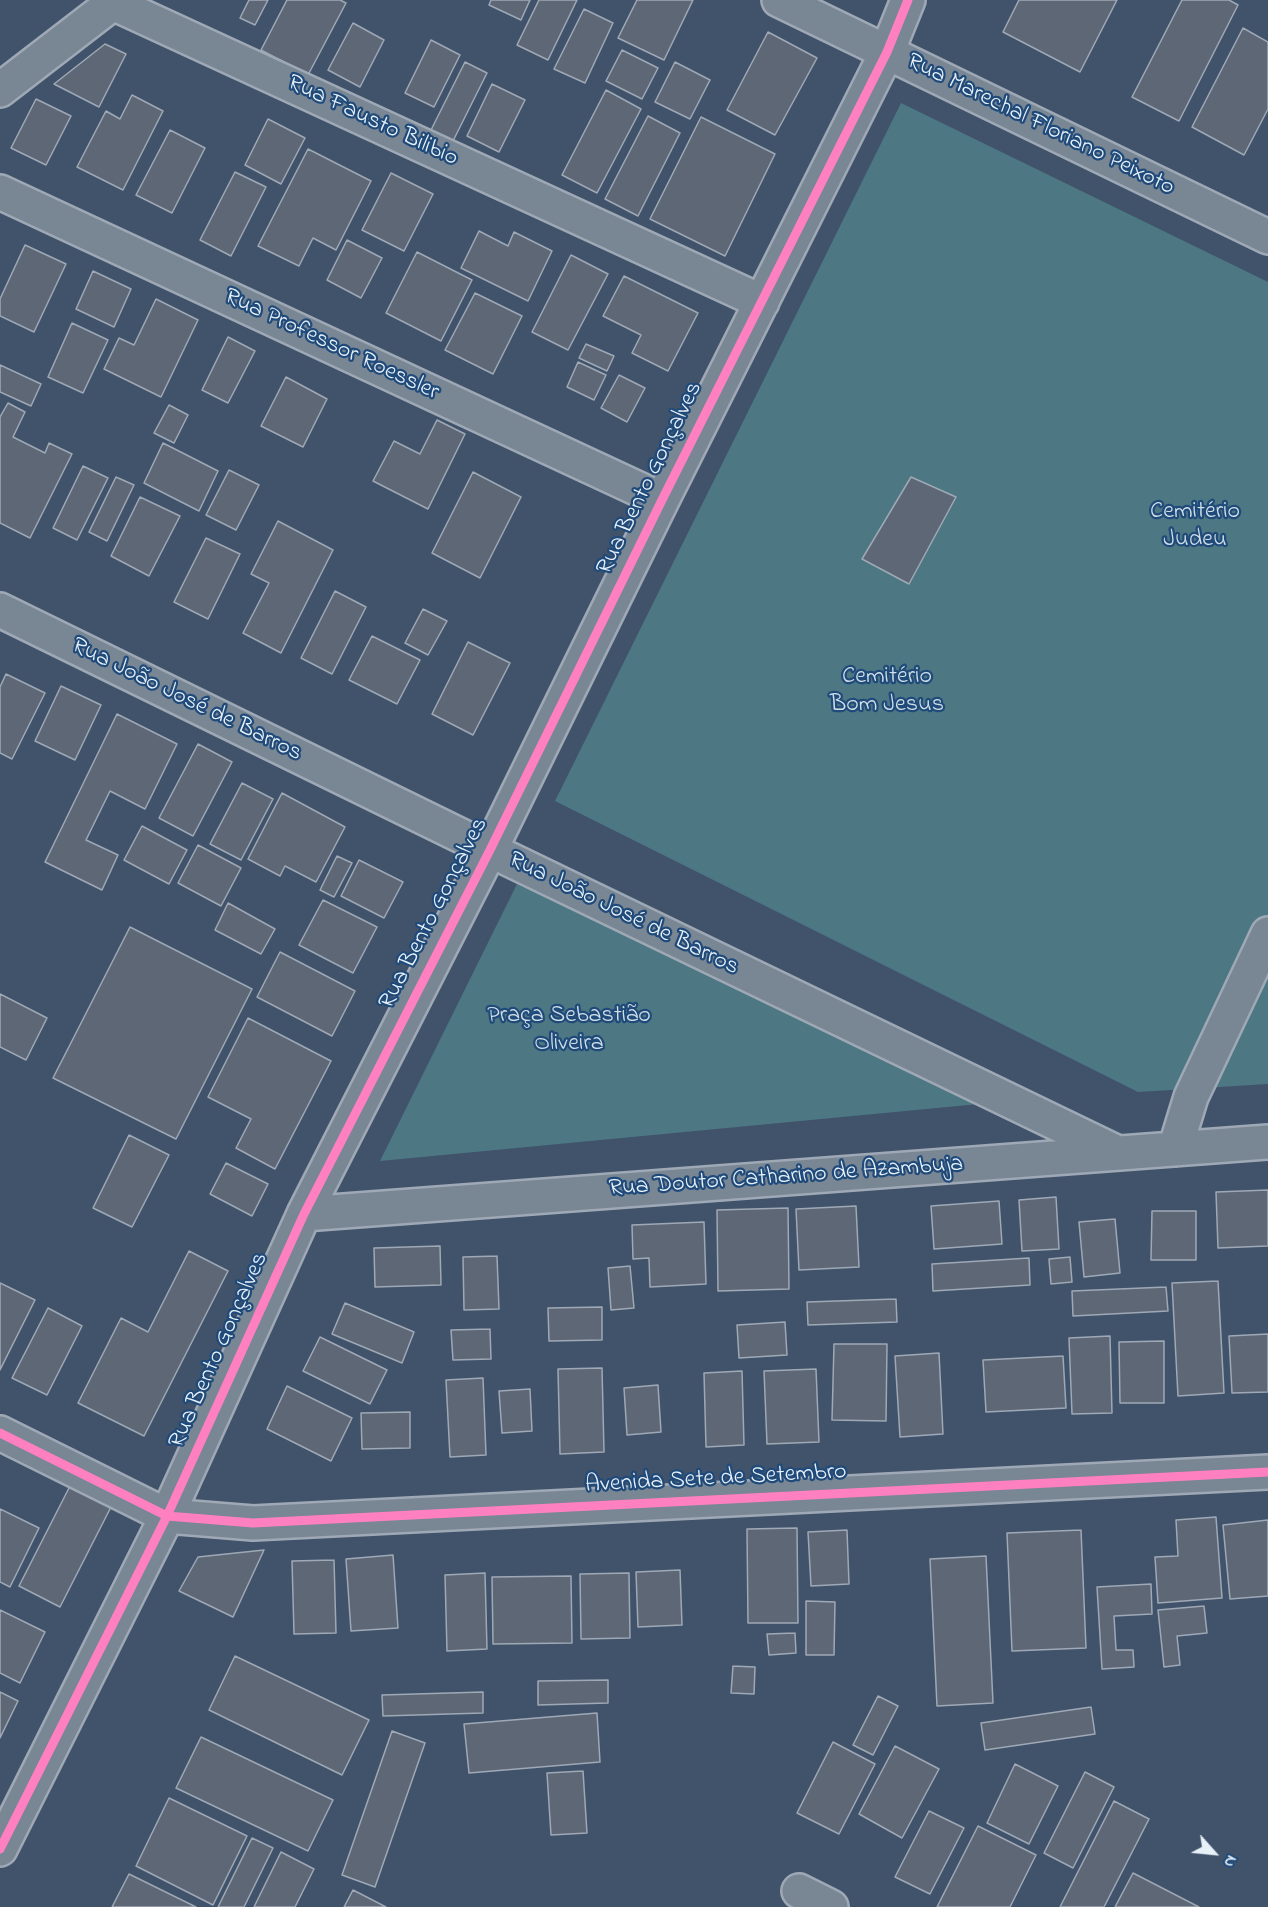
<!DOCTYPE html>
<html>
<head>
<meta charset="utf-8">
<style>
	body { margin:0 }
	#map { position:relative; width:1268px; height:1907px; overflow:hidden; background:#40536b; font-family:"Indie Flower",sans-serif }
	canvas { display:block }
	.north { position:absolute; left:1184px; top:1823px; width:60px; height:60px; -webkit-text-stroke:4px #1f4a7a; paint-order:stroke; rotate:117deg; font-size:16px; font-weight:700; line-height:24px; text-align:center; color:#e8f1f8 }
	.north::after { content:''; display:block; margin:auto; width:21px; height:27px; background:#e8f1f8; clip-path:polygon(50% 0,100% 100%,50% 72%,0 100%) }
</style>
</head>
<body>
<div id="map">
<canvas width="1268" height="1907"></canvas>
<div class="north">N</div>
</div>
<script>
const c = document.querySelector('canvas').getContext('2d');
c.lineJoin = 'round';
function fillPath(path, color) { c.fillStyle = color; c.fill(path, 'evenodd'); }
const toPath = rows => new Path2D(rows.map(r => 'M' + r).join(''));
function strokePath(path, color, width, dash) { c.strokeStyle = color; c.lineWidth = width; c.lineCap = dash ? 'butt' : 'round'; c.setLineDash(dash || []); c.stroke(path); }
function write(font, color, halo, rows, align = 'center') {
  c.font = font + ' "Indie Flower",sans-serif'; c.lineWidth = 4.5; c.setLineDash([]); c.textBaseline = 'middle'; c.strokeStyle = halo; c.fillStyle = color; for (const [text, x, y, turn = 0] of rows) {
    c.save(); c.translate(x, y); c.rotate((+turn || 0) * Math.PI / 180); c.textAlign = isNaN(turn) ? turn : align; if (halo) c.strokeText(text, 0, 0); c.fillText(text, 0, 0); c.restore();
  }
}
fillPath(toPath([
	[901,103,1268,282,1268,1084,1138,1092,555,801],
	[517,884,1000,1102,380,1161]
]), '#4c7783');
const building = toPath([
	[249,0,268,0,255,25,240,18,249,0],
	[287,0,340,0,346,3,308,75,261,50,287,0],
	[491,0,530,0,521,20,489,5,491,0],
	[539,0,577,0,548,60,517,45,539,0],
	[637,0,693,0,664,60,618,38,637,0],
	[1019,0,1117,0,1080,72,1003,32,1019,0],
	[1182,0,1229,0,1238,5,1179,121,1132,97,1182,0],
	[584,9,613,23,585,83,554,69,584,9],
	[353,23,384,40,360,87,328,70,353,23],
	[1243,28,1268,42,1268,109,1244,155,1192,127,1243,28],
	[768,32,817,58,775,135,727,110,768,32],
	[431,40,460,55,434,107,405,93,431,40],
	[105,44,126,54,99,107,54,84,105,44],
	[622,50,658,68,642,99,606,81,622,50],
	[465,62,487,73,453,141,431,130,465,62],
	[675,62,710,80,690,119,655,102,675,62],
	[492,84,525,100,499,152,467,136,492,84],
	[606,90,641,109,597,193,562,175,606,90],
	[132,95,163,111,123,190,77,167,106,111,120,119,132,95],
	[36,99,71,116,46,165,11,148,36,99],
	[648,116,680,133,638,216,605,199,648,116],
	[701,117,775,154,725,256,650,219,701,117],
	[268,119,305,138,281,184,245,165,268,119],
	[170,130,205,148,172,213,136,195,170,130],
	[308,149,371,181,336,250,313,238,299,266,258,246,308,149],
	[235,172,266,187,231,256,200,240,235,172],
	[391,173,433,194,404,251,362,230,391,173],
	[479,231,508,246,514,232,552,251,528,301,461,268,479,231],
	[347,240,382,258,361,298,327,280,347,240],
	[25,245,66,264,34,332,0,316,0,299,25,245],
	[417,252,472,280,441,341,386,313,417,252],
	[571,255,608,274,568,350,532,332,571,255],
	[93,271,131,289,114,327,76,309,93,271],
	[624,276,698,313,668,371,632,353,641,335,603,316,624,276],
	[475,293,522,316,493,374,445,350,475,293],
	[156,299,198,320,161,397,104,369,119,338,134,345,156,299],
	[72,323,108,340,83,393,48,377,72,323],
	[228,337,255,351,228,403,202,390,228,337],
	[586,344,614,356,607,371,579,358,586,344],
	[578,362,606,375,594,400,567,387,578,362],
	[0,365,41,384,31,406,0,392,0,365],
	[619,375,645,388,627,422,601,408,619,375],
	[286,377,327,399,303,447,261,426,286,377],
	[8,403,25,412,13,437,45,453,49,443,72,454,30,538,0,523,0,417,8,403],
	[169,405,188,415,174,443,154,433,169,405],
	[437,420,465,434,428,509,373,481,394,441,420,454,437,420],
	[163,443,218,471,199,511,144,483,163,443],
	[83,466,108,478,77,540,53,528,83,466],
	[229,470,259,485,236,530,206,515,229,470],
	[473,472,521,497,480,578,432,553,473,472],
	[116,477,134,485,107,541,89,532,116,477],
	[911,477,956,497,909,584,862,559,911,477],
	[140,497,180,516,149,576,111,556,140,497],
	[278,521,333,550,281,653,243,633,269,583,251,574,278,521],
	[206,538,240,554,208,619,174,602,206,538],
	[335,591,366,607,332,674,301,658,335,591],
	[423,609,447,621,428,655,405,643,423,609],
	[372,636,420,660,397,704,349,680,372,636],
	[468,642,510,663,473,735,432,714,468,642],
	[6,674,45,693,12,759,0,753,0,687,6,674],
	[61,686,101,705,75,760,35,741,61,686],
	[117,714,177,744,145,809,110,791,86,840,118,855,102,890,45,862,117,714],
	[198,744,232,762,193,836,159,818,198,744],
	[242,783,273,799,241,860,210,844,242,783],
	[282,793,345,827,316,882,285,866,280,876,248,859,282,793],
	[142,826,187,850,169,884,124,860,142,826],
	[198,845,241,868,221,906,178,883,198,845],
	[337,856,352,863,334,897,320,890,337,856],
	[359,860,403,882,384,918,341,896,359,860],
	[323,900,377,927,353,973,299,945,323,900],
	[228,903,275,929,261,954,215,930,228,903],
	[130,927,252,989,176,1139,53,1078,130,927],
	[280,952,355,991,332,1036,257,997,280,952],
	[0,994,47,1018,26,1060,0,1047,0,994],
	[248,1018,331,1061,275,1169,236,1148,251,1119,208,1097,248,1018],
	[129,1135,169,1155,132,1227,93,1208,129,1135],
	[226,1163,268,1184,252,1216,210,1194,226,1163],
	[1268,1190,1268,1246,1218,1248,1216,1192,1268,1190],
	[1056,1197,1059,1249,1022,1251,1019,1200,1056,1197],
	[999,1201,1002,1244,934,1249,931,1206,999,1201],
	[856,1206,859,1267,799,1270,796,1209,856,1206],
	[788,1208,789,1289,718,1291,717,1210,788,1208],
	[1152,1211,1196,1211,1196,1260,1151,1260,1152,1211],
	[1115,1219,1120,1273,1084,1277,1079,1222,1115,1219],
	[704,1222,706,1284,650,1287,649,1258,633,1259,632,1225,704,1222],
	[440,1246,441,1285,375,1287,374,1248,440,1246],
	[189,1251,228,1271,144,1436,78,1403,121,1318,148,1332,189,1251],
	[497,1256,499,1309,464,1310,463,1257,497,1256],
	[1070,1257,1072,1282,1051,1284,1049,1259,1070,1257],
	[1029,1258,1030,1285,933,1291,932,1264,1029,1258],
	[630,1266,634,1308,611,1310,608,1268,630,1266],
	[1218,1281,1224,1393,1178,1396,1172,1283,1218,1281],
	[0,1283,35,1300,0,1370,0,1283],
	[1166,1287,1168,1311,1073,1316,1072,1291,1166,1287],
	[896,1299,897,1322,808,1325,807,1302,896,1299],
	[345,1303,414,1332,402,1363,332,1334,345,1303],
	[602,1307,602,1340,549,1341,548,1308,602,1307],
	[48,1308,82,1326,47,1395,12,1378,48,1308],
	[785,1322,787,1355,739,1358,737,1325,785,1322],
	[490,1329,491,1359,453,1360,451,1330,490,1329],
	[1268,1334,1268,1392,1232,1393,1229,1336,1268,1334],
	[1110,1336,1112,1413,1072,1414,1069,1338,1110,1336],
	[320,1337,387,1370,370,1404,303,1371,320,1337],
	[1164,1341,1164,1403,1120,1403,1119,1342,1164,1341],
	[834,1344,887,1344,886,1421,832,1420,834,1344],
	[939,1353,943,1434,900,1437,895,1356,939,1353],
	[1063,1356,1066,1408,986,1412,983,1360,1063,1356],
	[602,1368,604,1452,560,1454,558,1369,602,1368],
	[816,1369,819,1442,767,1444,764,1371,816,1369],
	[742,1371,744,1445,706,1447,704,1373,742,1371],
	[483,1378,486,1455,450,1457,446,1380,483,1378],
	[658,1385,661,1432,627,1435,624,1388,658,1385],
	[287,1386,352,1418,331,1461,267,1429,287,1386],
	[530,1389,532,1431,502,1433,499,1391,530,1389],
	[410,1412,410,1448,362,1449,361,1413,410,1412],
	[70,1486,111,1507,60,1607,19,1586,70,1486],
	[0,1509,39,1528,10,1587,0,1582,0,1509],
	[1216,1517,1222,1598,1158,1603,1155,1557,1178,1556,1176,1520,1216,1517],
	[1268,1520,1268,1596,1230,1599,1223,1525,1268,1520],
	[797,1528,798,1623,748,1623,747,1529,797,1528],
	[847,1530,849,1584,811,1586,808,1532,847,1530],
	[1081,1530,1086,1648,1012,1651,1007,1533,1081,1530],
	[264,1550,233,1617,179,1591,198,1557,264,1550],
	[393,1555,398,1628,351,1631,346,1559,393,1555],
	[986,1556,993,1703,937,1706,930,1559,986,1556],
	[334,1560,336,1633,294,1634,292,1561,334,1560],
	[680,1570,682,1625,638,1627,636,1572,680,1570],
	[485,1573,487,1649,447,1651,445,1575,485,1573],
	[629,1573,630,1638,581,1639,580,1574,629,1573],
	[571,1576,572,1643,493,1644,492,1577,571,1576],
	[1151,1584,1152,1614,1114,1616,1116,1650,1133,1650,1134,1667,1102,1669,1097,1587,1151,1584],
	[806,1601,835,1602,834,1655,806,1655,806,1601],
	[1204,1606,1207,1633,1177,1636,1180,1665,1164,1667,1158,1610,1204,1606],
	[0,1610,45,1632,20,1683,0,1673,0,1610],
	[795,1633,796,1653,769,1655,767,1634,795,1633],
	[235,1656,369,1720,342,1775,209,1710,235,1656],
	[733,1666,755,1667,754,1694,731,1693,733,1666],
	[608,1680,608,1703,538,1705,538,1681,608,1680],
	[0,1692,18,1701,0,1738,0,1692],
	[483,1692,483,1713,383,1716,382,1695,483,1692],
	[878,1696,898,1706,873,1755,853,1745,878,1696],
	[1091,1707,1095,1734,985,1750,981,1723,1091,1707],
	[597,1713,600,1762,469,1773,464,1724,597,1713],
	[392,1731,425,1743,375,1887,342,1875,392,1731],
	[201,1737,333,1800,308,1851,176,1788,201,1737],
	[833,1742,875,1764,839,1834,797,1813,833,1742],
	[895,1746,939,1769,902,1838,859,1814,895,1746],
	[1015,1764,1058,1786,1029,1844,987,1823,1015,1764],
	[583,1771,587,1833,551,1835,547,1773,583,1771],
	[1085,1772,1114,1787,1073,1868,1044,1853,1085,1772],
	[169,1798,247,1836,213,1905,136,1866,169,1798],
	[1114,1801,1149,1819,1104,1907,1060,1907,1114,1801],
	[929,1811,964,1828,930,1894,895,1877,929,1811],
	[978,1826,1036,1855,1010,1907,937,1907,978,1826],
	[252,1838,273,1848,244,1907,218,1907,252,1838],
	[281,1852,314,1869,295,1907,254,1907,281,1852],
	[1133,1873,1199,1907,1115,1907,1133,1873],
	[129,1874,196,1907,112,1907,129,1874],
	[353,1890,386,1907,344,1907,353,1890]
]);
fillPath(building, '#5d6776');
strokePath(building, '#9fa9b6', 1.5);
const minor = toPath([
	[779,0,1268,237],
	[0,90,113,3,762,302],
	[0,192,662,500],
	[0,610,490,850,1118,1153],
	[1175,1149,1191,1097,1268,934],
	[304,1214,1268,1142],
	[0,1433,167,1516,253,1523,1268,1472],
	[0,1849,167,1516,304,1214,490,850,662,500,887,52,908,0],
	[799,1891,831,1907]
]);
strokePath(minor, '#9fa9b6', 38);
strokePath(minor, '#798694', 33);
strokePath(toPath([
	[0,1433,167,1516,253,1523,1268,1472],
	[0,1849,167,1516,304,1214,490,850,662,500,887,52,908,0]
]), '#ff80c0', 9);
write('24px', '#e8f1f8', '#1f4a7a', [
	["Rua Fausto Bilibio",372,122,25],
	["Rua Marechal Floriano Peixoto",1040,126,26],
	["Rua Professor Roessler",331,346,25],
	["Rua Bento Gonçalves",651,479,-64],
	["Rua João José de Barros",186,701,26],
	["Rua Bento Gonçalves",435,914,-63],
	["Rua João José de Barros",623,915,26],
	["Rua Doutor Catharino de Azambuja",786,1178,-4],
	["Rua Bento Gonçalves",220,1351,-66],
	["Avenida Sete de Setembro",716,1480,-3]
]);
write('24px', '#d1e0e7', '#1f4a7a', [
	["Cemitério",1195,513],
	["Judeu",1195,541],
	["Cemitério",887,678],
	["Bom Jesus",887,706],
	["Praça Sebastião",569,1017],
	["Oliveira",569,1045]
]);
</script>
</body>
</html>
